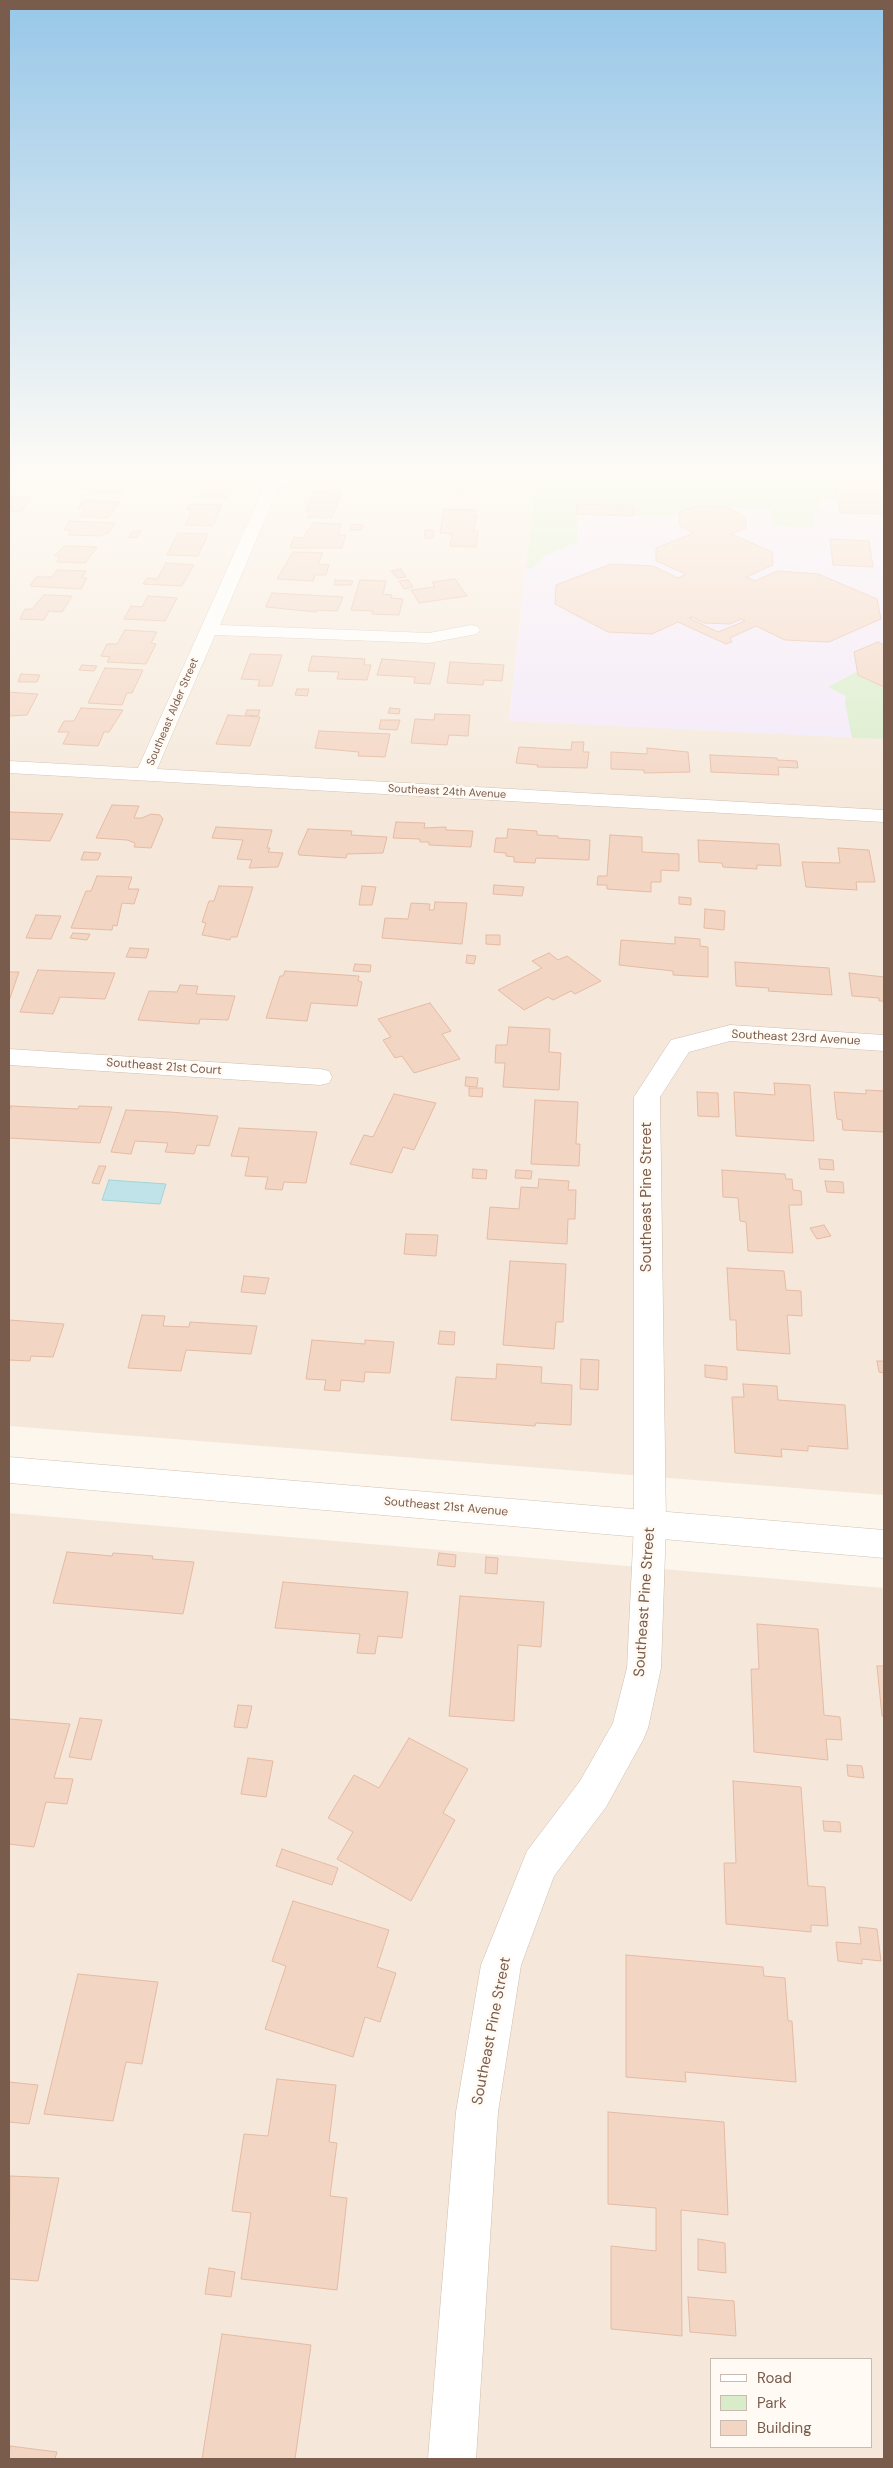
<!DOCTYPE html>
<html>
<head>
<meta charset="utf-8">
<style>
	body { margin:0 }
	#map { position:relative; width:893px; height:2468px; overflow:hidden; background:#fdf6ec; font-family:"DM Sans",sans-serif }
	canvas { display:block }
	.frame { position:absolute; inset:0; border:10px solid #7a5c4d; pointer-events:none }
	.legend { position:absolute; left:710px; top:2358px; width:162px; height:90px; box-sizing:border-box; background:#fffaf3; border:1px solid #cabbb1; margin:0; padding:6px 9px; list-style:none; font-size:15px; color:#7a5c4d }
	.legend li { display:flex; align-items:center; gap:10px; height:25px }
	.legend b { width:25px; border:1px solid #cabbb1 }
</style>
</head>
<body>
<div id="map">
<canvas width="893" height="2468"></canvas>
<div class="frame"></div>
<ul class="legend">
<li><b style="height:6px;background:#fff"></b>Road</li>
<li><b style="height:14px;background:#d8ecc9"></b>Park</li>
<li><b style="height:14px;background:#f3d5c3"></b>Building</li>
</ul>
</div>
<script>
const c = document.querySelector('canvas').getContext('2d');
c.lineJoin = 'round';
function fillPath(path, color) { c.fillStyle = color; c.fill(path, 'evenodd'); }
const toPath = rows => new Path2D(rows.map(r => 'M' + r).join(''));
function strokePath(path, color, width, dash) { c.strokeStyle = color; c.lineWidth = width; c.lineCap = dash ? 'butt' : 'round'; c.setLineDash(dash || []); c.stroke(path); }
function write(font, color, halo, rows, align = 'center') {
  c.font = font + ' "DM Sans",sans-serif'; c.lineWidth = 5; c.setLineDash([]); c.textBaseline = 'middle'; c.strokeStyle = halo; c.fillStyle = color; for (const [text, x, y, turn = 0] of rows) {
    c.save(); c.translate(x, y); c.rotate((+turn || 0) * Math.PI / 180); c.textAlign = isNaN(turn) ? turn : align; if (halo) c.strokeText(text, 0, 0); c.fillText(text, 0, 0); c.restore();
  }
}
fillPath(toPath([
	[85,469,537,469,509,720,884,739,884,1495,9,1426,9,475,73,474],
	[9,1513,884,1588,884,2459,9,2459],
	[712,2359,872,2359,872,2447,712,2447]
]), '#f5e8da');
fillPath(toPath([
	[537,469,884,469,884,739,509,721]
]), '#f3e8fa');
fillPath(toPath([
	[9,469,85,469,73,474,9,475],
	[537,469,884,469,884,472,832,470,838,501,819,500,821,512,813,512,815,528,772,526,770,509,696,506,668,517,633,516,633,506,577,504,577,542,545,556,533,568,526,568],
	[858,671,858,675,884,687,884,739,852,738,845,702,846,696,828,687]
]), '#d8ecc9');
const water = toPath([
	[109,1180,166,1184,160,1204,102,1200,109,1180]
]);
fillPath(water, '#bfe3e8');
strokePath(water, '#a5d3da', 1);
const building = toPath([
	[213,469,238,469,233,475,210,473,213,469],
	[354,469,380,469,378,472,381,472,369,487,343,484,354,469],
	[456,469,480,469,478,479,481,479,477,490,449,489,452,471,456,471,456,469],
	[832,470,884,472,884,514,840,513,832,470],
	[89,473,132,474,121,493,93,492,95,489,67,488,69,485,63,485,69,477,86,477,89,473],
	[208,479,235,480,227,498,199,497,208,479],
	[313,491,341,492,332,518,307,517,309,511,306,511,313,491],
	[9,496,15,496,11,502,14,502,18,497,31,497,21,512,9,511,11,506,9,506,9,496],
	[83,500,120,502,108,518,80,517,84,509,78,508,83,500],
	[196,504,222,505,213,526,185,525,192,510,187,510,189,505,196,504],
	[577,504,633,506,633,516,576,514,577,504],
	[696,506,726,507,745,516,746,528,731,534,772,552,773,565,746,577,755,581,777,571,818,574,877,599,881,619,829,642,785,640,756,626,730,638,732,642,726,644,678,622,652,634,608,632,555,604,556,585,611,564,653,566,678,578,686,574,656,561,656,548,694,533,680,526,679,512,696,506],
	[692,617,704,623,730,624,741,619,745,621,718,632,689,618,692,617],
	[444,509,476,510,475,515,478,515,473,531,478,531,476,547,450,546,452,534,440,533,444,509],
	[69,521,115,523,108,534,104,534,102,536,68,535,70,530,64,530,69,521],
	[313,523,341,524,338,535,346,535,342,548,290,548,294,537,303,538,313,523],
	[352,524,363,525,361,530,350,530,352,524],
	[425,530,434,530,433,538,424,538,425,530],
	[133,531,141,531,137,538,129,537,133,531],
	[178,533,208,534,198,556,167,555,178,533],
	[830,539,869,541,873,567,833,565,830,539],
	[64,546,97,547,85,563,57,562,60,556,54,556,64,546],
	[293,552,323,553,318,564,329,565,326,575,315,575,313,581,277,579,293,552],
	[166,563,194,565,182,586,143,584,147,578,157,579,166,563],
	[401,569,406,577,397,578,391,571,401,569],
	[57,570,86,571,82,578,87,578,81,589,30,586,36,577,52,577,57,570],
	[455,579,467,596,419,603,411,590,435,587,432,582,455,579],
	[335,580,353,581,351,585,334,585,335,580],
	[360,580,386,581,383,594,392,595,391,598,403,599,399,615,372,614,373,611,351,610,360,580],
	[408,580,413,587,404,589,399,581,408,580],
	[272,593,343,597,337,611,317,610,316,612,266,607,272,593],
	[44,595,72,596,62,612,49,611,44,620,20,619,25,609,32,609,44,595],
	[148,596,177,598,165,621,124,619,131,606,142,607,148,596],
	[125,630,157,632,151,643,156,644,146,664,107,662,110,657,101,656,107,644,117,644,125,630],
	[878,642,884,645,884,687,858,675,854,652,878,642],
	[250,654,282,655,272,686,258,686,260,680,241,679,250,654],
	[312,656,365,659,364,665,371,665,367,680,337,679,339,672,308,671,312,656],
	[382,659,435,663,430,684,414,683,415,677,377,675,382,659],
	[450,662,504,665,502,681,484,680,483,685,447,683,450,662],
	[82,665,97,666,94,671,79,670,82,665],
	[105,668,143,670,132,693,127,693,122,705,88,703,105,668],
	[21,674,40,675,37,682,18,682,21,674],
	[297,689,309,689,307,696,295,695,297,689],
	[9,692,21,693,38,694,27,715,9,716,9,692],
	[81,708,123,710,109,732,104,732,98,746,63,744,69,732,58,732,64,721,74,721,81,708],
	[390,708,400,709,399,714,388,713,390,708],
	[247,710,260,710,258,716,245,715,247,710],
	[435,714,470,715,468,736,449,735,447,745,411,743,415,719,434,720,435,714],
	[228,715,260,717,250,746,216,744,228,715],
	[381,720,400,720,397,730,379,729,381,720],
	[319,731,390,734,385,757,358,756,359,752,315,748,319,731],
	[572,742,584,742,583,752,589,752,587,768,537,767,538,765,516,763,519,747,571,750,572,742],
	[647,748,688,752,690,772,644,773,644,770,611,769,611,752,647,754,647,748],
	[710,755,777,758,777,760,797,761,798,768,778,767,779,775,711,772,710,755],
	[112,805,139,806,134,818,142,818,151,814,160,815,163,819,151,848,134,847,135,843,127,840,96,838,112,805],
	[9,812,63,814,50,841,9,839,9,812],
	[396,822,425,823,424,828,446,827,446,830,473,831,471,847,429,845,429,842,420,842,420,839,393,838,396,822],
	[216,827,272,830,267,848,270,848,268,852,283,853,278,867,249,868,252,860,237,859,243,840,212,838,216,827],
	[308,829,352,831,351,835,387,837,383,853,347,854,346,858,299,855,298,852,308,829],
	[508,829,537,831,537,835,558,836,558,838,590,840,589,860,536,858,535,863,514,862,514,857,506,856,506,853,494,852,496,838,507,838,508,829],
	[610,835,642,837,642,852,679,854,679,871,661,870,661,882,651,882,651,892,607,889,607,885,597,885,598,876,607,876,610,835],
	[698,840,779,844,781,866,757,865,757,869,723,867,722,863,699,862,698,840],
	[838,848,869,850,875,882,856,882,857,890,806,887,802,862,840,863,838,848],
	[84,852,101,853,98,860,81,860,84,852],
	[97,876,132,877,128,889,139,889,134,904,122,903,117,926,113,925,112,930,71,928,86,891,91,891,97,876],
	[494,885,524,887,522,896,493,894,494,885],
	[219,886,253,887,237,937,231,937,230,940,202,935,206,923,202,922,209,901,214,901,219,886],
	[362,886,376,887,372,905,359,905,362,886],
	[679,897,691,898,691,905,679,904,679,897],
	[435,902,467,903,462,944,382,938,385,918,408,919,411,903,430,904,429,910,434,910,435,902],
	[705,909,725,911,724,930,704,928,705,909],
	[36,915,61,916,51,939,26,938,36,915],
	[73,933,90,934,87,940,70,938,73,933],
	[486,935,500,935,500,945,486,944,486,935],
	[675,937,700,939,700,946,708,947,708,977,673,975,673,971,619,965,621,940,675,944,675,937],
	[130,948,149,949,146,958,126,957,130,948],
	[549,953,558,960,567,956,601,981,575,994,571,991,553,1000,548,997,524,1010,498,990,542,968,532,961,549,953],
	[467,955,476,956,474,964,466,963,467,955],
	[735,962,829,968,832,995,768,991,769,988,736,986,735,962],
	[355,964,371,965,370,972,353,971,355,964],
	[38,970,115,973,105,999,60,997,53,1014,20,1012,38,970],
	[285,971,359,976,358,981,362,982,357,1006,311,1003,307,1021,266,1018,280,976,283,976,285,971],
	[9,972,19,972,9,1001,9,972],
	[849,973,884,977,884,1001,879,1001,879,998,852,996,849,973],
	[180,985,198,986,196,994,235,996,228,1020,200,1019,199,1024,138,1020,149,991,177,992,180,985],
	[430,1003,451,1031,442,1034,460,1059,414,1073,402,1056,395,1058,383,1040,391,1037,378,1019,430,1003],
	[509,1027,550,1029,549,1052,561,1053,559,1090,503,1087,505,1063,495,1063,496,1045,507,1045,509,1027],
	[466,1077,478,1078,477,1087,465,1086,466,1077],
	[774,1083,810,1085,814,1141,736,1136,734,1092,775,1095,774,1083],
	[469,1088,483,1088,482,1097,469,1096,469,1088],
	[866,1090,884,1091,884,1132,843,1130,842,1120,837,1119,834,1092,866,1094,866,1090],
	[697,1092,718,1093,719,1117,698,1116,697,1092],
	[394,1094,436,1103,414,1150,403,1147,392,1173,350,1164,364,1135,373,1137,394,1094],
	[535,1100,578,1102,576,1144,580,1144,579,1166,531,1164,535,1100],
	[11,1106,78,1109,79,1106,112,1107,100,1143,9,1138,9,1111,11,1106],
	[126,1110,170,1112,218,1116,209,1146,197,1145,194,1154,165,1152,168,1143,135,1141,131,1154,111,1152,126,1110],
	[239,1128,317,1132,306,1183,284,1182,282,1190,265,1189,268,1177,245,1176,249,1157,231,1156,239,1128],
	[819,1159,833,1160,834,1170,820,1169,819,1159],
	[99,1166,106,1166,99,1184,92,1183,99,1166],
	[473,1169,487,1170,486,1179,472,1178,473,1169],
	[516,1170,532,1171,531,1179,515,1178,516,1170],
	[722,1170,785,1174,786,1179,792,1179,793,1190,801,1191,802,1205,789,1205,793,1253,748,1251,746,1222,740,1221,738,1198,723,1197,722,1170],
	[539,1179,569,1181,568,1190,576,1190,575,1219,568,1219,567,1244,487,1239,490,1207,519,1209,521,1187,538,1188,539,1179],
	[825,1181,843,1182,844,1193,827,1192,825,1181],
	[824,1225,831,1236,817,1239,810,1228,824,1225],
	[406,1234,438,1235,436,1256,404,1254,406,1234],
	[510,1261,566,1264,563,1322,556,1322,554,1349,503,1345,510,1261],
	[727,1268,784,1271,786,1290,801,1291,802,1316,787,1315,790,1354,737,1350,736,1320,730,1320,727,1268],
	[244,1276,269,1278,265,1294,241,1292,244,1276],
	[142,1315,165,1316,163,1326,189,1327,190,1322,257,1326,251,1354,186,1350,181,1371,128,1368,142,1315],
	[9,1320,64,1324,53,1357,31,1356,30,1361,9,1360,9,1320],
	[440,1331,455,1332,454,1345,438,1344,440,1331],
	[312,1340,365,1344,365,1340,394,1342,390,1373,365,1372,364,1382,341,1380,340,1391,324,1390,326,1380,306,1379,312,1340],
	[581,1359,599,1360,598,1390,580,1389,581,1359],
	[877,1361,884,1361,884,1373,879,1372,877,1361],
	[497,1364,542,1367,541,1383,572,1385,571,1425,536,1423,535,1426,451,1420,456,1377,496,1379,497,1364],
	[705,1365,727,1367,727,1380,705,1377,705,1365],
	[743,1384,777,1386,778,1400,845,1405,848,1449,808,1446,808,1451,781,1449,782,1457,735,1453,732,1397,744,1397,743,1384],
	[67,1552,112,1556,113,1553,153,1556,152,1559,194,1562,183,1614,53,1603,67,1552],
	[439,1553,456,1555,455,1567,437,1565,439,1553],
	[486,1557,498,1558,497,1574,485,1573,486,1557],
	[283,1582,408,1592,402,1638,378,1636,375,1654,357,1653,360,1634,275,1628,283,1582],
	[460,1596,544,1602,541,1647,518,1645,514,1721,449,1716,460,1596],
	[757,1624,818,1629,824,1715,840,1717,842,1740,826,1739,828,1760,754,1752,751,1669,759,1669,757,1624],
	[877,1666,884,1666,884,1716,882,1716,877,1666],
	[238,1705,252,1706,247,1728,234,1727,238,1705],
	[80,1718,102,1720,91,1760,69,1757,80,1718],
	[9,1719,70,1724,54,1778,73,1779,67,1804,46,1802,34,1847,9,1844,9,1719],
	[409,1738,468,1769,443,1813,455,1820,411,1901,337,1859,353,1832,328,1818,354,1775,379,1788,409,1738],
	[248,1758,273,1761,266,1797,241,1794,248,1758],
	[847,1765,862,1766,864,1778,848,1776,847,1765],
	[733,1781,801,1787,808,1886,825,1887,828,1926,811,1925,811,1932,726,1924,724,1863,736,1863,733,1781],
	[823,1821,840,1822,841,1832,824,1831,823,1821],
	[282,1849,338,1868,332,1885,276,1866,282,1849],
	[293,1901,389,1930,377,1967,396,1973,380,2022,365,2017,353,2057,265,2029,286,1966,272,1961,293,1901],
	[859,1927,877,1929,881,1961,862,1959,862,1964,838,1961,836,1942,861,1944,859,1927],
	[626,1955,763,1967,764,1976,785,1978,788,2021,792,2021,796,2082,685,2072,686,2082,626,2077,626,1955],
	[78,1974,158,1982,142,2064,126,2062,113,2121,44,2114,78,1974],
	[277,2079,336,2085,329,2142,337,2143,330,2196,347,2198,337,2290,241,2279,251,2213,232,2211,244,2134,268,2136,277,2079],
	[9,2082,38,2085,29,2124,9,2122,9,2082],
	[608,2112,724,2122,728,2215,681,2210,682,2336,611,2329,611,2246,656,2251,656,2208,608,2204,608,2112],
	[10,2176,59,2178,38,2281,9,2279,10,2176],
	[698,2239,725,2243,726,2273,698,2270,698,2239],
	[209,2268,235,2272,231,2297,205,2294,209,2268],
	[688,2297,734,2301,736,2336,690,2332,688,2297],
	[222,2334,311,2345,295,2459,202,2459,222,2334],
	[10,2446,57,2452,55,2459,9,2459,10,2446]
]);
fillPath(building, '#f3d5c3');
strokePath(building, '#e6bba3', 1);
const street = toPath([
	[289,469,306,469,278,489,220,625,429,633,471,625,477,626,480,630,477,634,429,643,215,635,157,769,884,810,884,822,9,773,9,761,138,768,264,487,289,469],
	[730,1025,884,1035,884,1051,730,1041,689,1052,660,1097,666,1525,661,1668,648,1728,643,1740,606,1807,554,1876,521,1965,498,2112,476,2459,428,2459,456,2112,481,1965,527,1851,580,1781,613,1723,627,1668,634,1525,634,1097,671,1040,730,1025],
	[9,1049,320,1069,329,1071,332,1077,329,1083,320,1085,9,1065,9,1049]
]);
const secondary = toPath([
	[9,1457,884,1530,884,1558,9,1483,9,1457]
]);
strokePath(street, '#d1beb0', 1);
strokePath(secondary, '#d6c0b0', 1);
fillPath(street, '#fff');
fillPath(secondary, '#fff');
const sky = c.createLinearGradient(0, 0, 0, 814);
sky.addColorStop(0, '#97c7e8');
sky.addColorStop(0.58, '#fefbf6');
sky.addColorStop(1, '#fefbf600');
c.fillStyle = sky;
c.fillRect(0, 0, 893, 814);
write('11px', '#7a5c4d', '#fffaf3', [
	["Southeast Alder Street",173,712,-67],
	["Southeast 24th Avenue",447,792,3]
]);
write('12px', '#7a5c4d', '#fffaf3', [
	["Southeast 23rd Avenue",796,1038,3],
	["Southeast 21st Court",164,1067,4],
	["Southeast 21st Avenue",446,1507,5]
]);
write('15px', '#7a5c4d', '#fffaf3', [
	["Southeast Pine Street",647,1197,-90],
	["Southeast Pine Street",645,1602,-86],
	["Southeast Pine Street",492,2031,-79]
]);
</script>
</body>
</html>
